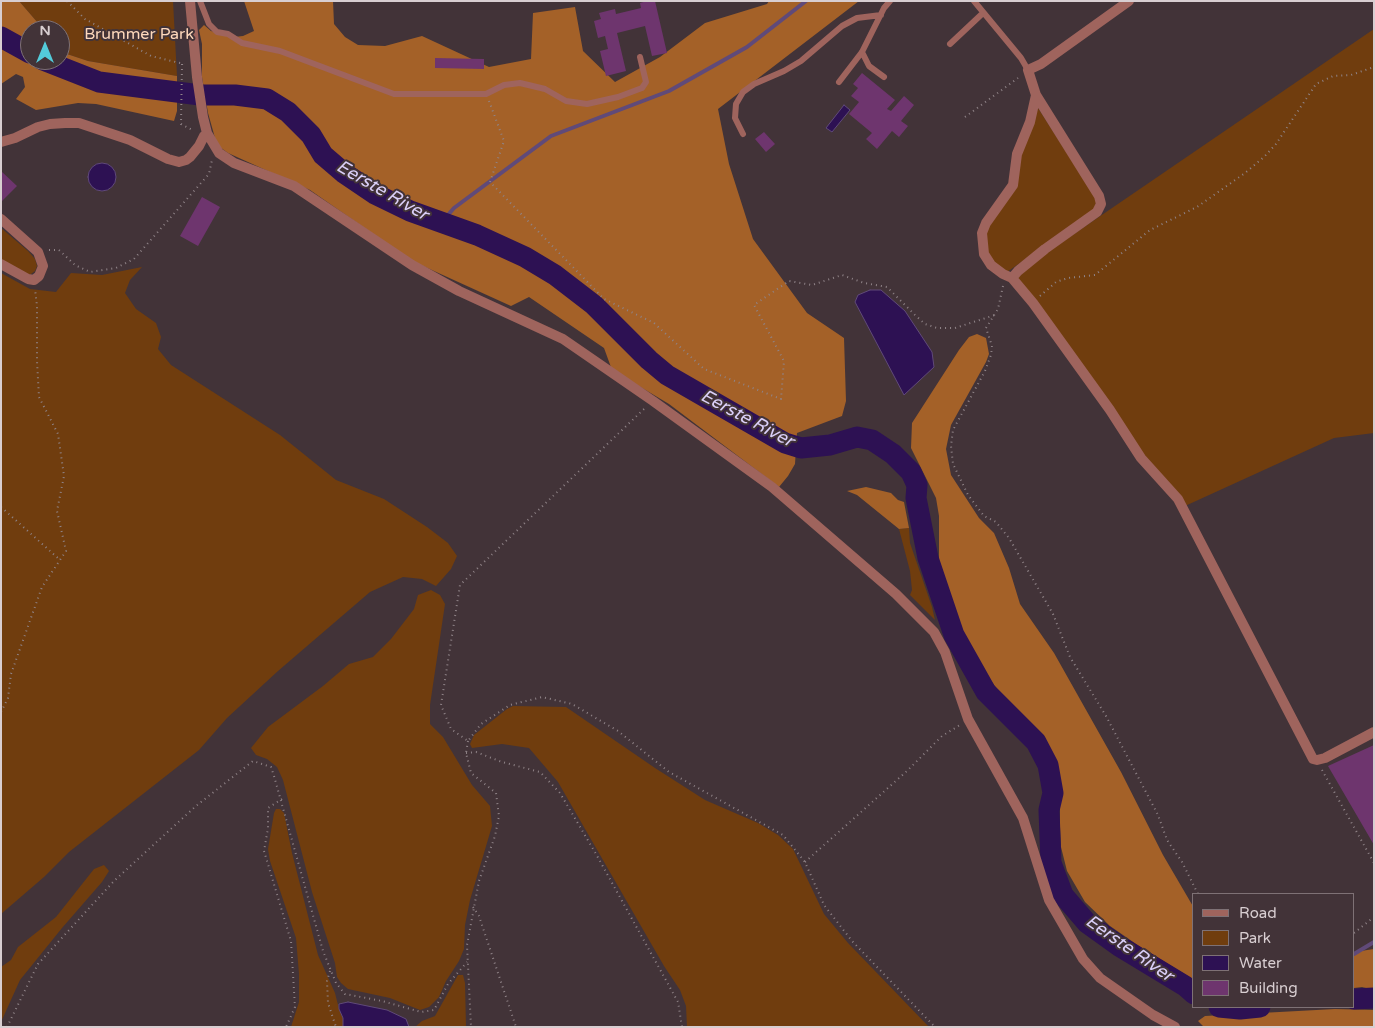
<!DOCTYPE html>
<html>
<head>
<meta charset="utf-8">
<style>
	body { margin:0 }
	#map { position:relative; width:1375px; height:1028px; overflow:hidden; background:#423338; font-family:"Varela Round",sans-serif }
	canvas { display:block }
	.frame { position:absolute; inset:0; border:2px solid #d8ced1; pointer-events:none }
	.legend { position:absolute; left:1192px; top:893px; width:162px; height:115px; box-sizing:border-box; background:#423338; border:1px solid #7e7175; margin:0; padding:6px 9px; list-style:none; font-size:15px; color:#d8ced1 }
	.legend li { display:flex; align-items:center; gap:10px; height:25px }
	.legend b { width:25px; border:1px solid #7e7175 }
	.north { position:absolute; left:20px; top:20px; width:50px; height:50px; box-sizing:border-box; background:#423338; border:1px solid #7e7175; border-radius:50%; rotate:0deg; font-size:14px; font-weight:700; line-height:20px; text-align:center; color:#d8ced1 }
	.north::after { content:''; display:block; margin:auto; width:18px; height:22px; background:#53cbda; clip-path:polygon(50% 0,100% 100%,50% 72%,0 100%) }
</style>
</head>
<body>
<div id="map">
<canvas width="1375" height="1028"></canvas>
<div class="frame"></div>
<ul class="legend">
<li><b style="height:6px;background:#9f645d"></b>Road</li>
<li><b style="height:14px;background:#703d0e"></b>Park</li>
<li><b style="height:14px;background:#2d1153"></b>Water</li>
<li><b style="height:14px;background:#6e356e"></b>Building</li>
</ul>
<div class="north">N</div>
</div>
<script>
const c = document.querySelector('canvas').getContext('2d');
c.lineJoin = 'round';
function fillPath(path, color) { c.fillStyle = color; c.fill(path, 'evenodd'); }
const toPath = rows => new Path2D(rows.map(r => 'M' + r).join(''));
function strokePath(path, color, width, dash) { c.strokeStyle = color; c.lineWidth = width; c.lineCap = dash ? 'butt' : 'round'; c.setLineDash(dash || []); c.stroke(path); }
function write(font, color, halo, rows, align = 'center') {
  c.font = font + ' "Varela Round",sans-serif'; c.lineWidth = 4; c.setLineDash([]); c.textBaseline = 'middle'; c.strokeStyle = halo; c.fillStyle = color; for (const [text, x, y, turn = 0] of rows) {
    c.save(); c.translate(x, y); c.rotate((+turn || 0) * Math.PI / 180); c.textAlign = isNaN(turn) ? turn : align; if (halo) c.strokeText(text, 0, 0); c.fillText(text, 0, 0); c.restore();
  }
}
fillPath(toPath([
	[19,1,173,1,177,76,88,61,64,53,60,48,60,30,44,30],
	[1374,29,1374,433,1334,438,1185,506,1153,468,1017,279,1033,262],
	[1038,108,1097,200,1093,212,1007,272,995,265,987,253,986,231,1006,201,1020,152],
	[1,228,28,251,35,259,37,266,35,271,31,274,26,275,1,261],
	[142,267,130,280,125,293,136,309,156,323,161,337,158,349,171,365,280,435,336,480,384,499,427,527,448,543,457,556,451,569,436,586,422,579,403,577,370,592,278,671,227,718,199,750,69,852,44,877,1,914,1,273,30,289,56,292,71,273,102,275],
	[909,528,910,543,932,607,935,620,910,595,912,590,910,571,899,529],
	[431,590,440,595,445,604,430,705,430,724,443,737,472,785,490,806,492,826,470,900,465,925,464,949,459,961,446,981,439,997,429,1007,420,1010,390,998,348,989,341,983,337,977,335,963,312,892,283,780,277,767,267,759,256,755,251,748,268,727,323,686,349,664,373,657,391,639,414,609,418,595],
	[513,706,566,707,655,768,705,800,758,823,778,835,793,849,824,914,848,943,929,1027,687,1027,686,1006,680,990,664,966,558,782,529,748,502,744,472,748,470,744,474,735,507,709],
	[276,809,280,809,284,813,292,853,318,955,335,993,339,1009,343,1018,343,1027,291,1027,299,1002,299,974,296,938,270,861,268,849,274,813],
	[104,865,109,871,102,882,62,928,20,980,1,1022,1,967,11,960,18,947,56,917,94,869],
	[458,975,463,975,465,983,466,1027,415,1027,422,1021,435,1016]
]), '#703d0e');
fillPath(toPath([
	[1,1,19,1,44,30,30,30,30,60,60,60,60,48,64,53,88,61,177,76,177,111,174,121,96,104,78,103,36,110,16,99,25,87,23,77,16,74,1,84],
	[244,1,333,1,334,24,345,37,358,45,385,46,422,36,489,67,531,59,533,13,575,7,583,51,615,82,660,57,705,23,767,4,769,1,859,1,718,109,729,164,753,239,807,313,844,338,846,401,842,416,797,433,795,464,788,476,779,487,669,404,612,370,604,348,529,297,511,306,412,261,310,190,228,153,217,145,208,113,202,77,202,44,199,30,204,25,211,31,234,37,243,36,254,31],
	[977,334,986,338,989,354,986,362,951,425,946,449,951,475,979,518,994,533,1009,568,1020,604,1054,653,1121,772,1163,855,1194,908,1194,980,1139,946,1110,926,1085,902,1067,871,1061,847,1060,827,1060,785,1057,762,1045,739,1003,697,986,674,967,643,949,600,939,561,939,516,936,498,911,448,912,423,959,350,969,337],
	[866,487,891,493,898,500,904,502,909,528,899,529,857,495,847,491],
	[1374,949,1374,990,1362,987,1354,988,1354,952],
	[1335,1009,1374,1010,1374,1027,1204,1027,1198,1021,1205,1016]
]), '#a46128');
const water = toPath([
	[844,105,850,110,832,132,826,128,844,105],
	'88 177a14 14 0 1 1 28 0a14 14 0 1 1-28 0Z',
	[870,290,881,290,905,311,932,352,934,367,904,395,855,302,858,295,870,290],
	[348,1002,387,1010,406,1019,409,1027,343,1027,343,1018,339,1009,339,1004,348,1002]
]);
fillPath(water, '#2d1153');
strokePath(water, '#604a79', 1);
strokePath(toPath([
	[441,223,454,208,551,136,669,91,747,47,806,1],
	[1354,954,1374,942]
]), '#604a79', 4);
strokePath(toPath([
	[1,37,30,53],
	[43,60,99,82,200,95,235,95,267,99,288,112,311,135,323,155,344,173,375,194,410,211,477,235,525,257,555,275,594,305,649,360,667,375,785,443,801,448,830,445,857,437,872,440,893,454,911,472,917,485,916,498,928,558,954,635,986,692,1036,742,1048,765,1053,793,1049,810,1051,863,1063,895,1087,923,1119,946,1185,986,1194,994],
	[1354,999,1374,998],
	[1219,1007,1240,1009,1260,1007]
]), '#2d1153', 21);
fillPath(toPath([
	[647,1,655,1,667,53,652,56,645,26,617,33,626,71,606,76,600,51,608,49,605,36,598,38,594,21,601,19,599,13,615,9,616,14,641,8,640,3],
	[435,58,484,59,484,69,435,68],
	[862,73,895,100,887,109,891,111,904,96,914,105,901,121,908,126,899,137,892,131,877,149,866,139,872,133,849,114,859,102,851,96,858,88,853,84],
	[764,132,775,144,766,152,755,139],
	[1,171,17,186,1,202],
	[202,197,220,207,198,246,180,236],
	[1374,745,1374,845,1328,766]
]), '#6e356e');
strokePath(toPath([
	[67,1,85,19,151,56,184,64],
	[182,64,181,124,194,131],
	[489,101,504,141,490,182,604,299,654,323,704,369,781,399,784,361,754,305,789,281,812,285,842,275,864,283,887,287,915,315,925,324,937,328,955,328,995,315],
	[965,117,1018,78],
	[49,250,59,250,75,265,90,272,116,268,134,259,209,174,212,160],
	[1003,286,998,309,986,328,992,346,991,355,985,371,953,430,951,446,953,464,968,495,984,516,996,522,1009,538,1053,614,1070,657,1106,716,1158,815,1167,840,1182,862,1198,894],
	[1040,296,1056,282,1068,278,1095,275,1150,230,1197,207,1245,173,1264,157,1276,144,1316,84,1333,76,1351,75,1374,67],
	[644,409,460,585,441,705,451,729,468,741,481,724,510,705,542,697,572,704,618,731,669,772,783,835,805,862,824,905,852,941,935,1027],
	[1,507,59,559],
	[1,712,8,698,11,674,42,587,66,551,57,511,64,476,58,434,39,397,37,361,37,306,35,289],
	[468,741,466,753,471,773,496,793,499,816,495,836,479,881,467,945,471,1027],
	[466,753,476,752,502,762,540,772,560,793,596,854,678,1002,682,1027],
	[1322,770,1374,863],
	[282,799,268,808,268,828,264,851,291,941,295,1007,286,1027],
	[805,862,907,771,942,736,960,725],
	[473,907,479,916,516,1027],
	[1354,933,1374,917],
	[330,971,327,981,328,1003,336,1027],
	[7,1027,38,964,114,881,196,806,253,761,271,767,274,776,323,951,336,983,345,994,382,1001,421,1012,434,1010,448,984,467,962]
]), '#908488', 2, [1, 4]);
strokePath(toPath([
	[200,1,209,24,217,32,228,34,242,43,280,51,394,94,486,94,504,85,520,83,545,89,566,101,587,104,618,97,642,88,646,82,640,57],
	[974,1,1021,58,1028,70],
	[950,44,983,13],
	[862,52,869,66,884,77],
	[839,82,862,52,884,8,890,1],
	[743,134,735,118,736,104,743,92,754,84,784,71,801,61,842,26,857,18,881,15]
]), '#9f645d', 6);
strokePath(toPath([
	[190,1,197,77,203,117,207,133,219,153,234,163,294,186,412,265,459,291,563,339,653,401,772,487,896,594,934,632,945,652,968,719,1023,818,1049,900,1083,959,1100,978,1153,1015,1175,1027],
	[1129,1,1041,64,1028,70,1036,95,1099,196,1101,204,1097,212,1045,249,1018,271,1012,278,1033,303,1110,410,1141,458,1178,499,1313,759,1317,760,1325,758,1374,732],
	[1,142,15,138,38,127,50,124,65,123,79,123,130,140,168,159,179,162,186,160,190,157,199,146,204,136,207,133],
	[1,219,38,252,43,266,39,276,34,280,28,279,1,264],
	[1012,278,1003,274,991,265,984,254,982,233,986,223,1013,185,1017,154,1030,122,1036,95]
]), '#9f645d', 10);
write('16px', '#fed8bc', '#423338', [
	["Brummer Park",139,35]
]);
write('italic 18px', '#dacff8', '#423338', [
	["Eerste River",382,191,30],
	["Eerste River",747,419,28],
	["Eerste River",1129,949,35]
]);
</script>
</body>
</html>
